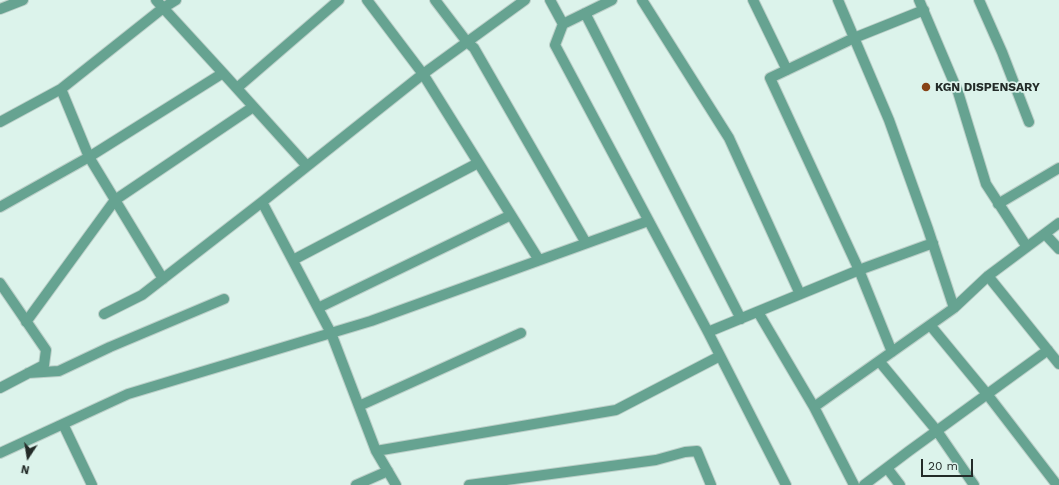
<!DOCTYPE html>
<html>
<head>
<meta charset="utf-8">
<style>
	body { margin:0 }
	#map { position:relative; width:1059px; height:485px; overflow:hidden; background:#dcf3eb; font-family:"Work Sans",sans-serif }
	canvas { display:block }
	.north { position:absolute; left:8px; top:437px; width:40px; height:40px; -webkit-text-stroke:3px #dcf3eb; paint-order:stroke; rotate:192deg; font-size:11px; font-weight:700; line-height:16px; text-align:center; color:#232b28 }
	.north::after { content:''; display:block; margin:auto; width:14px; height:18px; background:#232b28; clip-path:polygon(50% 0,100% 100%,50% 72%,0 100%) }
	.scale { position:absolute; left:921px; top:459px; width:52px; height:18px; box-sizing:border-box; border:2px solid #232b28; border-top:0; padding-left:5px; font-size:12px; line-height:14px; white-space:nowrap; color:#232b28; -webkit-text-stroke:3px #dcf3eb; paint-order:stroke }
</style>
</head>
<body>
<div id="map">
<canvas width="1059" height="485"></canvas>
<div class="north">N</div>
<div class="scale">20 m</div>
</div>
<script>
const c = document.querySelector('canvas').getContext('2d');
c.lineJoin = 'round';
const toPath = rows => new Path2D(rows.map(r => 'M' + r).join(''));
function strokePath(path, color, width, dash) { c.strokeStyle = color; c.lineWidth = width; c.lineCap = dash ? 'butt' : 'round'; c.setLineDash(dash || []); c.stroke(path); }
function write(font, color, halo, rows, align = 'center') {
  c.font = font + ' "Work Sans",sans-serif'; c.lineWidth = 3.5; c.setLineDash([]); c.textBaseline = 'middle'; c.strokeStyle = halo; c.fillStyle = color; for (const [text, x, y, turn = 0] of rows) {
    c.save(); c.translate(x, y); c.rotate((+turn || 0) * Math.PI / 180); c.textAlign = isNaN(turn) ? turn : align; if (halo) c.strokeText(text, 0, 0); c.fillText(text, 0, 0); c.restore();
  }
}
const minor = toPath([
	[156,0,223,73,307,166],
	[367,0,423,74,539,260],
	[435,0,467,42,474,48,586,243],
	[550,0,563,24],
	[612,0,563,24,555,45,708,332,786,485],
	[642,0,729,138,800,294],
	[753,0,787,70],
	[838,0,889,120,928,229,954,308],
	[919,0,958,92,986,184,1027,247],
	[979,0,1002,52,1029,122],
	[0,9,23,0],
	[585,13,741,319],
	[237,88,339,0],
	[61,89,89,157,163,279],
	[0,122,61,89,163,8,176,0],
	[262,202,331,333,376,451,396,485],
	[998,204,1059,168],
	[0,207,89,157,223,73],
	[1045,234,1059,249],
	[293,260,478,163],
	[988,276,1059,364],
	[0,283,46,350,44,365,0,388],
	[318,308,511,215],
	[758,312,814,407,854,485],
	[104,314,142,295,262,202,423,74,525,0],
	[26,322,115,200,253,107],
	[930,325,987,394,1057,485],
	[708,332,859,270,933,243],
	[892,352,859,270,770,78,854,38,924,10],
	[879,361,937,431,974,485],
	[28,373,59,371,110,347,224,299],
	[359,406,521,333],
	[814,407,954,308,988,276,1059,223],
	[63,424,92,485],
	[376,451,616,410,720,356],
	[0,453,128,394,371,321,648,221],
	[887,468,900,485],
	[356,485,388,471],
	[469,485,656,460,685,452,697,451,711,485],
	[864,485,909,451,1048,350]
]);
strokePath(minor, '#bbcfc8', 12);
strokePath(minor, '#66a391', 10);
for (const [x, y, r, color] of [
	[926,87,5,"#874317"]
]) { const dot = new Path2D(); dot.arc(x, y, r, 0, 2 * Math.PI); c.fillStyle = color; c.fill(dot); strokePath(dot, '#dcf3eb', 1.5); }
write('bold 12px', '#232b28', '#dcf3eb', [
	["KGN DISPENSARY",935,87]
], 'left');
</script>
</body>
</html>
